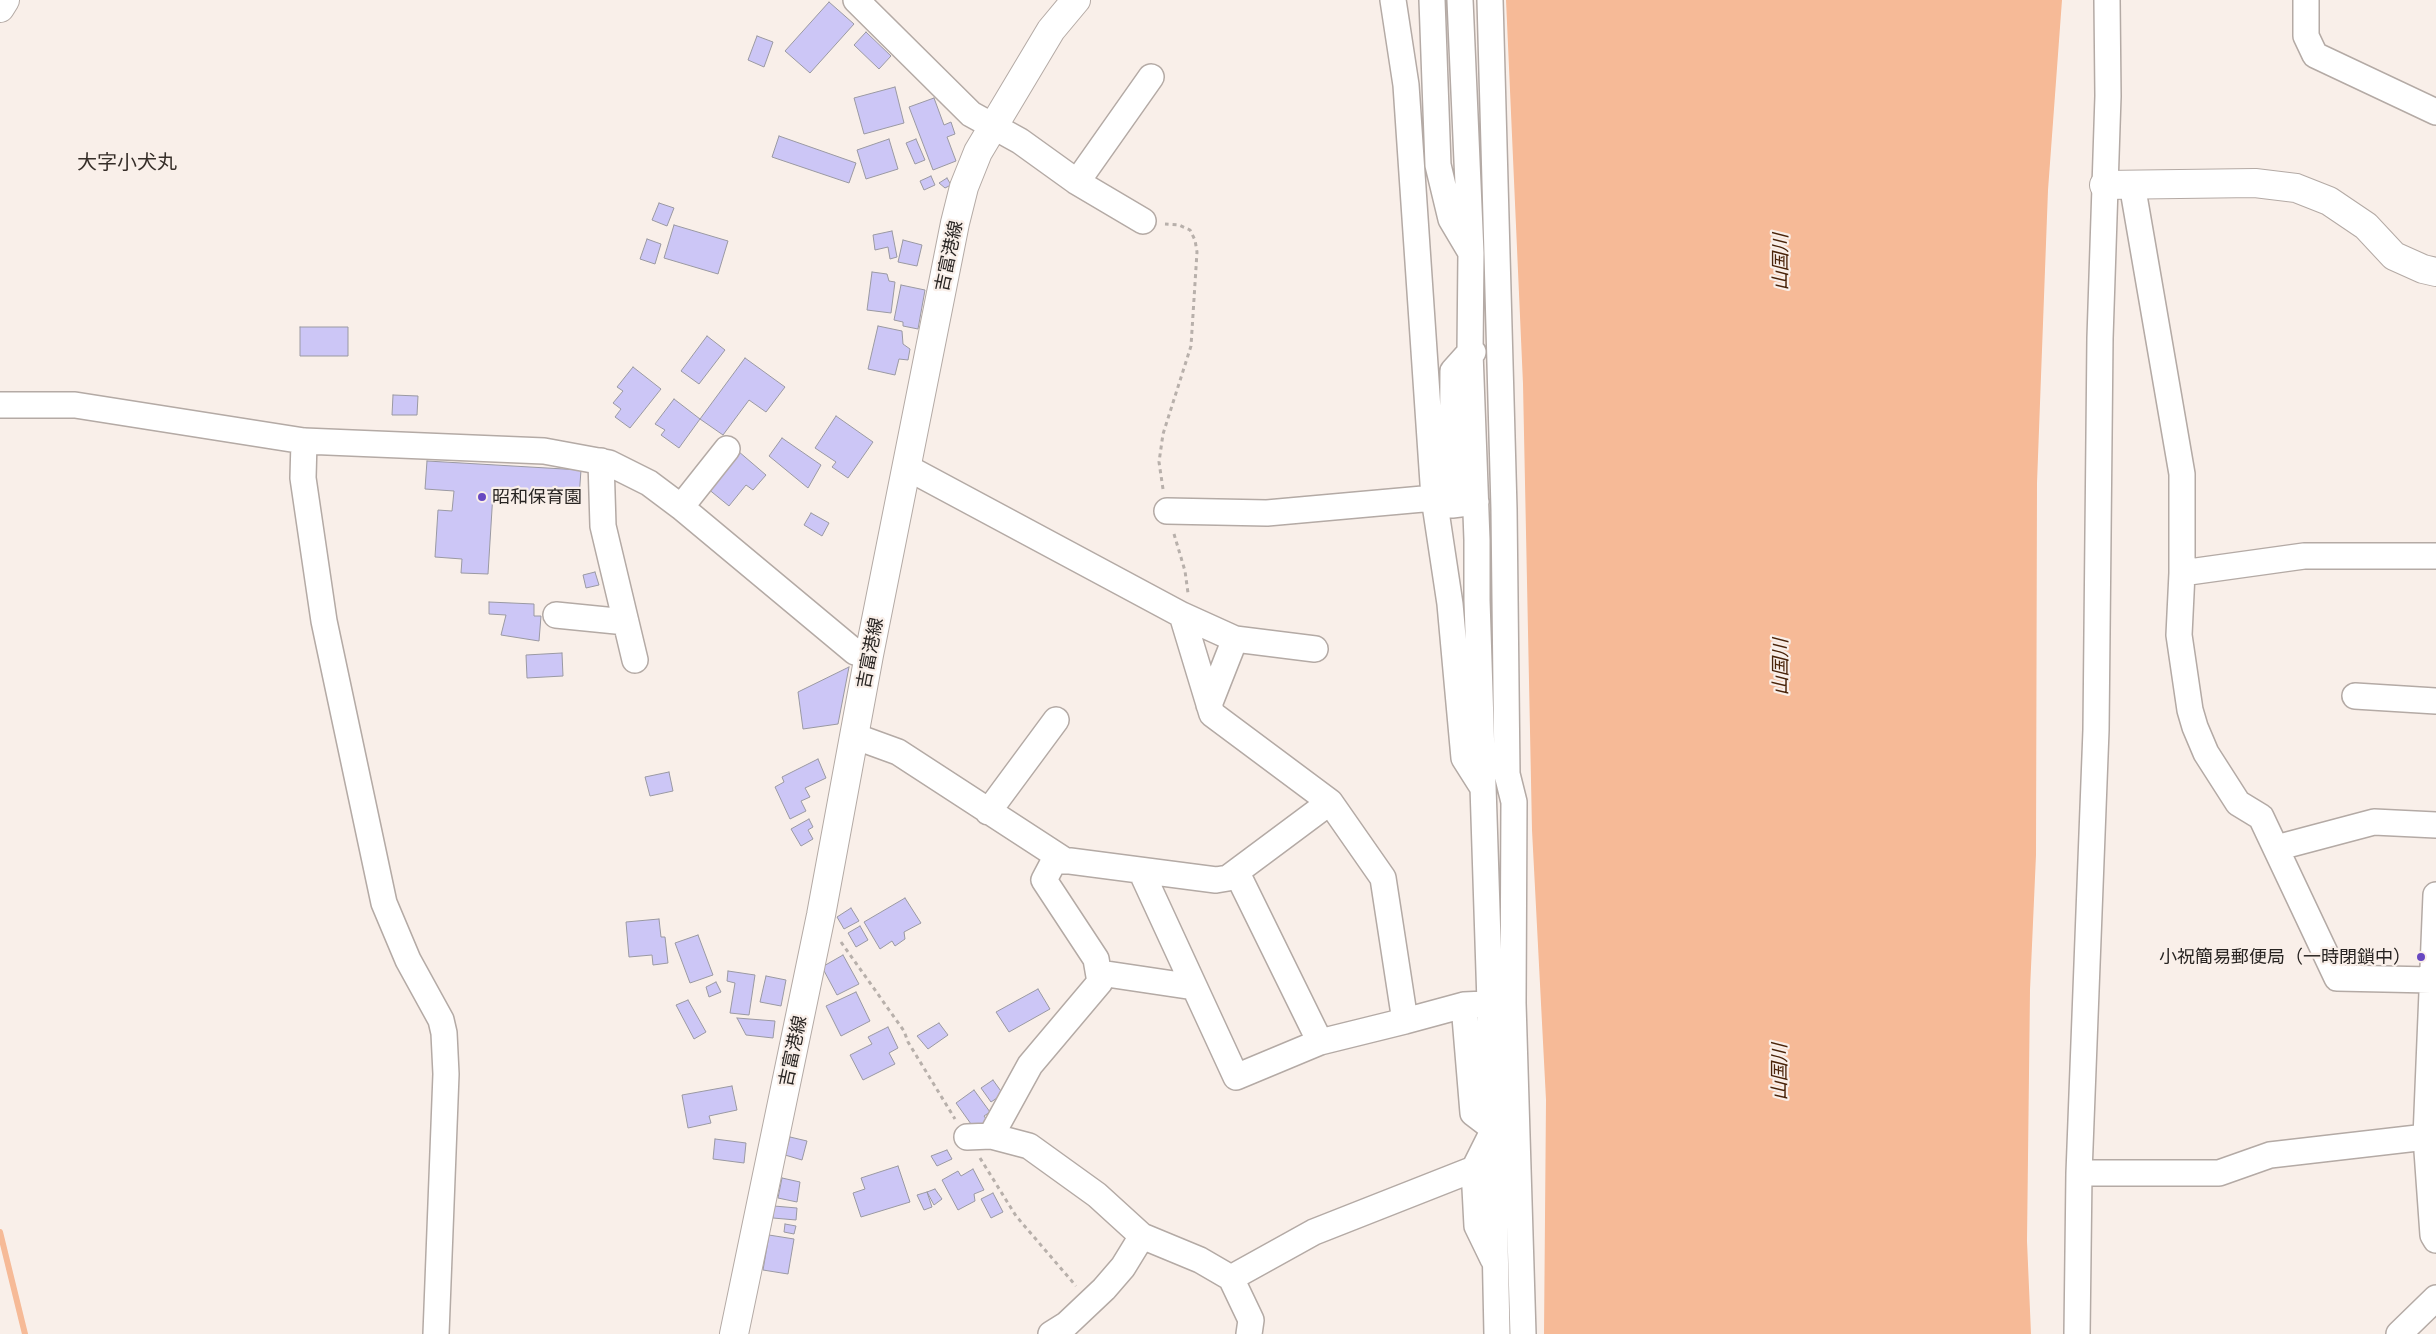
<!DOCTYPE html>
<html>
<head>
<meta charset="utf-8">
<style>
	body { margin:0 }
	canvas { display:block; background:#f9efe9 }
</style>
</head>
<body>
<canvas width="2436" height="1334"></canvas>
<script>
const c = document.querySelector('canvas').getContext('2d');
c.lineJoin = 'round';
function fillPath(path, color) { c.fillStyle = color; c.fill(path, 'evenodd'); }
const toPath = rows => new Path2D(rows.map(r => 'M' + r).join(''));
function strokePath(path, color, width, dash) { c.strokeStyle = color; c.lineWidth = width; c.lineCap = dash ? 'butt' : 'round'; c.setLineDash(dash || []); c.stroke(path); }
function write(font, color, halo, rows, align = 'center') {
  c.font = font + ' "Exo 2","Noto Sans JP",sans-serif'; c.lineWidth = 4.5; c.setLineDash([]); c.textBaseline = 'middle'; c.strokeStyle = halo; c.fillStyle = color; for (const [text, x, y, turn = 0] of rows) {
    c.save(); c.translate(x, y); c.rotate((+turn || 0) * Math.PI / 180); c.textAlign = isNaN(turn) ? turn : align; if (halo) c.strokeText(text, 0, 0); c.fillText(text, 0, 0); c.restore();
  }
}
fillPath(toPath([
	[1506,0,2062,0,2048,190,2037,483,2036,855,2030,990,2027,1241,2031,1334,1544,1334,1546,1100,1532,830,1523,384]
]), '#f6ba97');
strokePath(toPath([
	[0,1232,25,1334]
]), '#f6ba97', 6);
const building = toPath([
	[829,2,854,24,810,73,785,51,829,2],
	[866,32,891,56,879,69,854,45,866,32],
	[757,36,773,42,764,67,748,60,757,36],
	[895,87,904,123,864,134,854,98,895,87],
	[934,98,944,125,951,122,955,134,947,137,956,161,933,170,909,107,934,98],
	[779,136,856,163,849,183,772,157,779,136],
	[889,139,898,169,866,179,857,150,889,139],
	[916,139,925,160,915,164,906,143,916,139],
	[931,176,935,185,924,190,920,181,931,176],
	[947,178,951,185,945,188,939,183,947,178],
	[659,203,674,208,667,226,652,220,659,203],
	[674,225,728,241,718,274,664,258,674,225],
	[892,231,897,257,890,259,888,247,875,250,873,235,892,231],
	[647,239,661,244,655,264,640,259,647,239],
	[903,240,922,245,917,266,898,262,903,240],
	[872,272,887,274,889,281,895,282,891,313,867,310,872,272],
	[901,285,925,290,918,329,903,326,903,322,894,320,901,285],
	[878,326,902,331,903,344,910,349,908,360,899,359,895,375,868,369,878,326],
	[300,327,348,327,348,356,300,356,300,327],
	[707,336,725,350,699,384,681,371,707,336],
	[745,358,785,387,766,412,749,400,723,435,700,419,745,358],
	[633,367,661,389,630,428,615,417,621,409,613,403,623,391,617,387,633,367],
	[393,395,418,396,417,415,392,415,393,395],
	[674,399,700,419,679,448,661,435,665,430,655,424,674,399],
	[836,416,873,442,848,478,832,467,836,462,815,448,836,416],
	[782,438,821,465,808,488,769,456,782,438],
	[738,451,766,475,753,490,746,485,729,506,707,488,738,451],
	[427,461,581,470,579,498,493,493,488,574,461,573,462,559,435,557,438,510,452,511,454,491,425,489,427,461],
	[811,513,829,523,822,536,804,525,811,513],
	[595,572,599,585,586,588,583,575,595,572],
	[489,602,534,604,534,616,541,616,539,641,501,635,506,615,489,614,489,602],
	[562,653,563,676,527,678,526,655,562,653],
	[849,667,838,724,803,729,798,692,849,667],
	[818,759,826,778,805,788,810,797,801,801,806,811,790,819,775,787,784,782,782,777,818,759],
	[669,772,673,791,650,796,645,777,669,772],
	[809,819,813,827,808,830,813,839,801,846,791,829,809,819],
	[905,898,921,923,904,932,905,939,895,946,892,941,880,949,864,922,905,898],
	[851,908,859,921,844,929,837,917,851,908],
	[659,919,661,937,665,937,668,963,653,965,652,955,629,957,626,922,659,919],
	[860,926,868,940,856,947,848,933,860,926],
	[698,935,713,975,690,983,675,943,698,935],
	[843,955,859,984,837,995,822,967,843,955],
	[728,971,755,975,749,1015,730,1013,735,983,727,981,728,971],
	[766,976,786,980,781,1006,760,1002,766,976],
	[716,982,721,992,709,997,706,987,716,982],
	[1038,989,1050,1009,1009,1032,996,1012,1038,989],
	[856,992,870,1021,841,1036,826,1006,856,992],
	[688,1000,706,1032,694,1039,676,1005,688,1000],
	[737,1018,775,1021,773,1038,746,1035,737,1018],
	[939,1023,948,1035,928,1049,917,1036,939,1023],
	[888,1027,898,1048,889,1053,895,1064,863,1080,850,1055,872,1044,868,1037,888,1027],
	[993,1080,1003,1094,991,1102,981,1088,993,1080],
	[732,1086,737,1110,709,1116,711,1123,688,1128,682,1095,732,1086],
	[974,1090,990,1112,984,1116,989,1123,976,1131,956,1103,974,1090],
	[790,1137,807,1141,802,1160,785,1155,790,1137],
	[715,1139,746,1143,744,1163,713,1159,715,1139],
	[947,1150,952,1159,937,1166,931,1156,947,1150],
	[898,1166,910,1202,861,1217,853,1193,865,1189,861,1178,898,1166],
	[973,1169,984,1190,974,1194,975,1201,958,1210,942,1180,958,1171,961,1176,973,1169],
	[782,1178,800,1182,797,1202,778,1198,782,1178],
	[935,1189,942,1199,934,1205,927,1192,935,1189],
	[927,1192,932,1207,924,1210,917,1195,927,1192],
	[993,1193,1003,1212,991,1218,981,1199,993,1193],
	[774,1206,797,1208,796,1220,773,1218,774,1206],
	[785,1224,796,1226,794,1234,784,1232,785,1224],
	[769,1235,794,1239,788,1274,763,1270,769,1235]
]);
fillPath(building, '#ccc6f6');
strokePath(building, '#9a99a2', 1);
const street = toPath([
	[856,0,971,114,1020,141,1077,182,1143,221],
	[1393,0,1406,85,1434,498,1450,604,1464,758,1483,788],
	[1432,0,1438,165,1451,219,1470,251],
	[1460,0,1471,253,1470,352,1477,540,1477,600,1490,1003,1497,1334],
	[1490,0,1504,509,1507,774,1514,802,1513,1003,1523,1334],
	[2306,0,2306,36,2315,55,2436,112],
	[1077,182,1151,77],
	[2132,184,2182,474,2182,573,2179,635,2190,710,2195,727,2206,753,2238,803,2261,817,2337,978,2431,980],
	[0,405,75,405,304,441,544,451,609,463,649,483,681,507,855,652,869,655],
	[304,441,303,478,324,621,384,903,408,960,441,1020,444,1033,446,1074,436,1334],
	[601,461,603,526,635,660],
	[908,468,1182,615,1235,639,1315,649],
	[1452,505,1453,371,1470,352,1473,352],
	[681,507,727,449],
	[1167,511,1267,513,1434,498,1452,505,1476,502],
	[2182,573,2304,556,2436,556],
	[556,615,626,622],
	[1182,615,1212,714,1330,802,1383,878,1405,1021,1464,1005,1507,1003],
	[2355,696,2436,701],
	[1209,705,1235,639],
	[854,736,898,752,1064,860],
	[988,812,1056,720],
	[2276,848,2374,822,2436,825],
	[1141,871,1236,1077,1320,1042,1405,1021],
	[1237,873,1320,1042],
	[2436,895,2426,1137,2433,1235,2436,1240],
	[1100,973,1194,987],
	[1464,1005,1473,1113,1494,1129,1474,1169,1477,1226,1493,1259],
	[991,1136,1029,1146,1097,1195,1142,1236],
	[967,1137,991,1136,1030,1065,1100,982,1096,959,1044,880,1054,861,1070,861,1216,880,1228,878,1330,802],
	[2079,1173,2219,1173,2270,1155,2426,1137],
	[1231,1278,1314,1232,1474,1169],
	[1051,1334,1067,1324,1104,1289,1123,1267,1142,1236,1200,1260,1231,1278,1251,1320,1249,1334],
	[2077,1334,2079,1173,2096,730,2100,338,2108,96,2107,0],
	[2399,1334,2436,1298]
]);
const secondary = toPath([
	[0,8,5,0],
	[2104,185,2255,183,2296,188,2329,201,2366,226,2394,256,2423,269,2436,272],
	[734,1334,821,915,869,655,955,223,964,187,978,152,1051,30,1076,0]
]);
strokePath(street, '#b4aaa5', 28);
strokePath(secondary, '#b4aaa5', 30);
strokePath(toPath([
	[1163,489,1159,462,1163,434,1191,346,1197,252,1195,240,1190,230,1179,225,1165,224],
	[1174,534,1185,571,1188,593],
	[841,942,904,1031,908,1042,955,1119],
	[980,1158,1016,1216,1076,1286]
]), '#b8b0ab', 3, [4, 4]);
strokePath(street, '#fff', 25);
strokePath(secondary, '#fff', 28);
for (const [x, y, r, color] of [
	[482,497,5,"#6848c1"],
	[2421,957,5,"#6848c1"]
]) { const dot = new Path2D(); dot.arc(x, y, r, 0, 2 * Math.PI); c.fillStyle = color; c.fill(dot); strokePath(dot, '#f9efe9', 2); }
write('18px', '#282422', '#f9efe9', [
	["吉富港線",949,256,-78],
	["吉富港線",870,653,-79],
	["吉富港線",793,1051,-78]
]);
write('18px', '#282422', '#f9efe9', [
	["昭和保育園",492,497],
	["小祝簡易郵便局（一時閉鎖中）",2411,957,"right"]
], 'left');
write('italic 19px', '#492309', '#f9efe9', [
	["山国川",1781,262,-90],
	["山国川",1781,667,-90],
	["山国川",1780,1072,-90]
]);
write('20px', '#362e29', '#f9efe9', [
	["大字小犬丸",127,162]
]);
</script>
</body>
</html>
